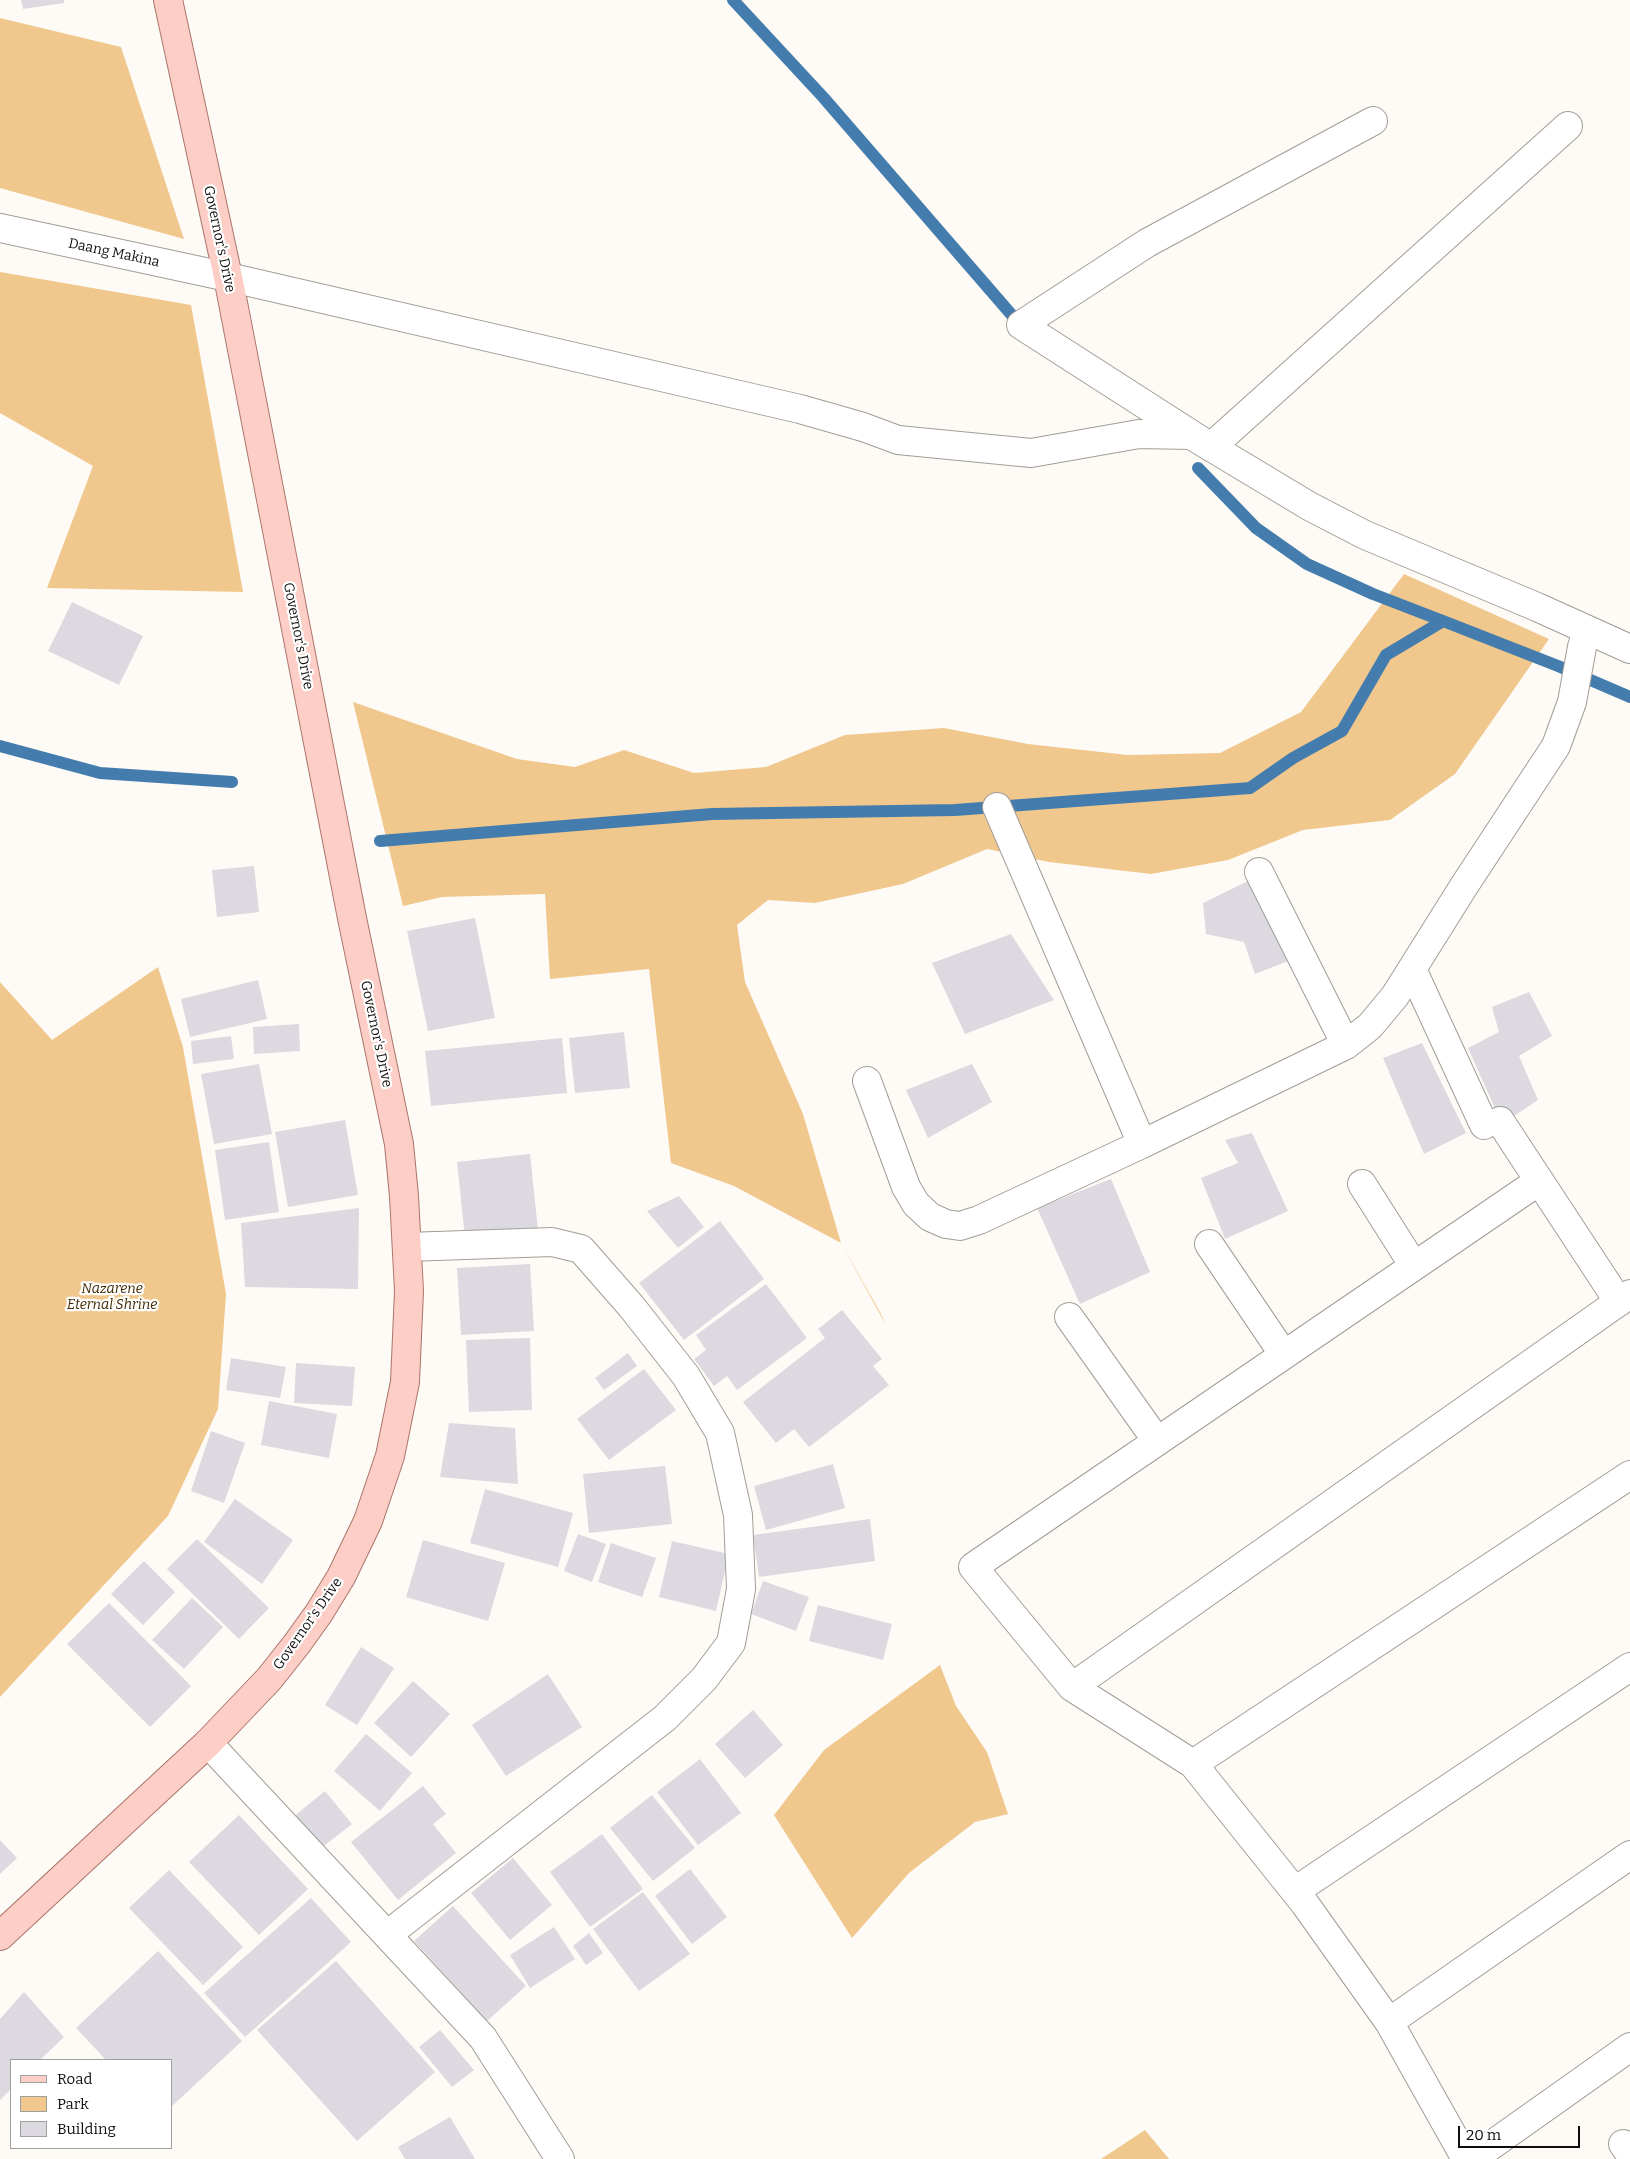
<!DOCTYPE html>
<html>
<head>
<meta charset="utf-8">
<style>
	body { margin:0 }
	#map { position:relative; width:1630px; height:2159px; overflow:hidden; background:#fefbf6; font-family:Bitter,serif }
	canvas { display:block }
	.legend { position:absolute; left:10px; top:2059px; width:162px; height:90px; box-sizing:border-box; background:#fff; border:1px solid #9f9f9e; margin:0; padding:6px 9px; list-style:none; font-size:15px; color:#0f0e0c }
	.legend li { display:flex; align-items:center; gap:10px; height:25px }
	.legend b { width:25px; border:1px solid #9f9f9e }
	.scale { position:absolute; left:1458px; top:2126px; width:122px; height:22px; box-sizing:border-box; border:2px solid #0f0e0c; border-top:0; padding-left:6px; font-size:15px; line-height:18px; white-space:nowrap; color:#0f0e0c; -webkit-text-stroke:4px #fff; paint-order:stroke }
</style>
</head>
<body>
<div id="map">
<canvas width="1630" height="2159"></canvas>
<ul class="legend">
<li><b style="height:6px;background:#fdcec5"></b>Road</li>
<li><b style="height:14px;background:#f0c88e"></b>Park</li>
<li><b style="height:14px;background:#dcd9e0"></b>Building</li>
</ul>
<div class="scale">20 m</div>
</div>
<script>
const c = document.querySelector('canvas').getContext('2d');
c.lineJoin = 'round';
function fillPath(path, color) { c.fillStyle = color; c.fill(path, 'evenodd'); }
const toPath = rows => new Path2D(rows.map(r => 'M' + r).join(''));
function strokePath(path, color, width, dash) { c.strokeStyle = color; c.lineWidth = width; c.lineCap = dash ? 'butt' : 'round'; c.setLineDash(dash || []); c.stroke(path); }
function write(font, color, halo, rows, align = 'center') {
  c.font = font + ' Bitter,serif'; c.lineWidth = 4.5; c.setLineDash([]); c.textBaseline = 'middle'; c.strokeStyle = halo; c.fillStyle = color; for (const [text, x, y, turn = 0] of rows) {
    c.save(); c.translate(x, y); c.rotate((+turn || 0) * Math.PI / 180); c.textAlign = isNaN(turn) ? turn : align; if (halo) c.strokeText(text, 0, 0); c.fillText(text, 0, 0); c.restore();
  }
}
fillPath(toPath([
	[0,18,121,47,184,239,0,188],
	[0,272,191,305,243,592,47,588,93,466,0,413],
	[1404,574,1549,639,1455,774,1390,820,1303,830,1228,860,1151,874,1049,862,987,849,903,884,815,903,768,900,737,925,745,982,803,1114,841,1243,880,1312,887,1327,841,1243,734,1186,671,1163,649,969,550,979,545,894,442,897,403,906,353,702,517,759,575,767,624,750,694,773,766,767,845,735,944,728,1028,744,1128,755,1220,753,1301,712],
	[158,967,183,1047,226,1294,218,1409,168,1516,0,1697,0,982,52,1040],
	[940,1665,956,1706,987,1752,1008,1814,975,1822,909,1873,852,1938,774,1815,824,1750],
	[1145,2130,1169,2159,1101,2159]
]), '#f0c88e');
strokePath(toPath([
	[733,0,823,97,1023,328],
	[1198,468,1256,528,1307,564,1373,594,1443,621],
	[0,746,100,773,232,782],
	[380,841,712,814,955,810,1250,788,1293,758,1342,731,1386,655,1443,621,1558,666,1630,697]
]), '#447dad', 12);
fillPath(toPath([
	[21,0,64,0,64,3,23,9],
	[72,602,143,636,119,685,48,651],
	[254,866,259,912,217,917,212,870],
	[1250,880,1288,961,1255,974,1244,942,1206,934,1203,903],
	[475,918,495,1018,428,1031,407,931],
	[1011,934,1054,1000,965,1034,932,963],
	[258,980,267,1019,190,1037,181,999],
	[1529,992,1552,1036,1519,1056,1538,1100,1511,1118,1497,1113,1468,1048,1499,1032,1492,1007],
	[299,1024,300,1051,254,1054,253,1027],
	[624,1032,630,1088,575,1093,569,1038],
	[231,1036,234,1059,193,1064,191,1041],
	[562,1038,567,1093,431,1106,425,1051],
	[1422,1043,1466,1133,1424,1154,1383,1058],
	[259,1064,272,1134,214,1144,201,1074],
	[972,1064,992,1102,928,1138,906,1090],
	[345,1120,358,1195,288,1207,275,1132],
	[1252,1133,1288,1211,1225,1239,1201,1178,1238,1163,1225,1140],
	[269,1142,279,1212,225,1220,215,1150],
	[530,1154,538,1230,465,1238,457,1162],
	[1111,1179,1150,1272,1080,1304,1037,1208],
	[679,1196,704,1227,678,1248,647,1211],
	[359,1208,358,1289,245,1287,241,1223],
	[720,1221,764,1279,684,1340,639,1283],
	[530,1264,534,1331,461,1335,457,1268],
	[766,1284,807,1338,737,1390,727,1376,714,1386,694,1359,706,1350,696,1335],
	[842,1310,882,1359,873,1366,889,1385,809,1447,794,1429,776,1443,743,1402,825,1338,818,1329],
	[530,1338,532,1410,469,1412,466,1340],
	[628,1353,637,1366,604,1390,595,1378],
	[231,1358,286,1367,280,1398,226,1390],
	[296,1363,355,1367,352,1406,294,1403],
	[644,1369,676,1410,609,1460,577,1419],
	[269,1401,337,1414,329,1458,261,1445],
	[449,1423,515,1428,518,1484,440,1477],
	[211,1431,245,1443,224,1503,191,1491],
	[833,1464,845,1508,766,1530,754,1486],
	[665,1466,672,1524,589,1533,583,1474],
	[485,1489,573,1513,558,1567,470,1543],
	[235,1499,293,1540,262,1584,204,1542],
	[870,1519,875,1561,759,1577,753,1535],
	[578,1534,606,1544,592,1582,564,1571],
	[197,1539,269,1608,239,1639,167,1569],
	[423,1540,505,1563,488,1621,406,1597],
	[672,1541,729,1554,716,1611,659,1597],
	[611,1543,656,1558,642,1597,598,1582],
	[144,1561,175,1592,143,1625,111,1594],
	[763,1581,809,1597,796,1631,751,1614],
	[192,1598,223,1627,184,1669,152,1640],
	[109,1603,191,1686,150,1727,67,1644],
	[818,1605,892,1624,883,1660,809,1641],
	[361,1647,394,1668,357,1725,325,1705],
	[548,1674,582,1727,506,1776,472,1725],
	[413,1681,450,1714,411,1757,374,1723],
	[753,1710,783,1745,745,1778,715,1744],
	[366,1734,412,1773,380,1811,334,1771],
	[700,1759,741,1813,698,1845,657,1792],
	[423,1786,446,1814,433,1824,456,1853,398,1900,351,1842],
	[325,1791,352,1824,320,1849,293,1817],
	[652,1795,695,1848,653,1881,610,1828],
	[239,1815,308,1889,259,1935,189,1862],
	[602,1834,643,1889,590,1927,550,1872],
	[0,1840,17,1858,0,1874],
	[513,1858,552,1905,510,1940,471,1893],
	[690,1869,727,1917,692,1944,655,1896],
	[169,1870,243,1947,203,1985,129,1908],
	[643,1892,690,1954,639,1991,593,1929],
	[311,1898,351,1942,245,2037,204,1993],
	[453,1906,526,1986,487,2021,414,1941],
	[554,1927,575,1959,530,1988,510,1955],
	[589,1933,603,1953,586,1965,573,1946],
	[158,1951,242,2041,171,2107,171,2060,106,2060,76,2028],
	[336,1961,435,2072,357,2141,257,2030],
	[24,1992,64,2037,40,2060,11,2060,11,2089,0,2100,0,2019],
	[440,2030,474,2070,452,2087,419,2047],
	[450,2117,475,2159,405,2159,398,2147]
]), '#dcd9e0');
const street = toPath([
	[1373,121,1147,243,1021,325,1211,447,1568,126],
	[997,807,1142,1144,1346,1045,1370,1026,1395,996,1464,886,1556,746,1572,702,1582,647,1587,630],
	[1259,872,1346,1045],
	[1412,969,1484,1125],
	[867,1081,906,1187,916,1204,930,1217,946,1224,960,1226,979,1220,1142,1144],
	[1500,1121,1619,1302],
	[1362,1184,1414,1266],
	[1209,1244,1284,1355],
	[1069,1317,1157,1441],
	[1072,1687,973,1567,1539,1181],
	[208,1743,483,2038,560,2159],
	[1193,1764,1630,1475],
	[1295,1891,1630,1667],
	[387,1935,665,1718,704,1679,731,1643,741,1589,738,1515,720,1433,686,1376,631,1306,581,1249,552,1242,407,1247],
	[1389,2022,1630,1855],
	[1623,2144,1630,2154],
	[1466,2159,1389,2022,1305,1904,1193,1764,1072,1687,1630,1294],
	[1472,2159,1630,2047]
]);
const secondary = toPath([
	[0,228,228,277,800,409,863,427,898,440,1031,453,1139,434,1191,435,1309,506,1365,535,1537,607,1630,649]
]);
const primary = toPath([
	[0,1936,208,1743,269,1679,296,1645,319,1613,341,1577,368,1521,390,1456,405,1382,409,1291,404,1196,399,1144,352,918,228,277,168,0]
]);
strokePath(street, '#a19d97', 30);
strokePath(secondary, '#a19d97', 30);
strokePath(primary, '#a9756b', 30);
strokePath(street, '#fff', 28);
strokePath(secondary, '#fff', 28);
strokePath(primary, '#fdcec5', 28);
write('14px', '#0f0e0c', '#fff', [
	["Governor's Drive",219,239,78],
	["Daang Makina",114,253,12],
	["Governor's Drive",298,636,79],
	["Governor's Drive",376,1034,78],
	["Governor's Drive",308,1624,-55]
]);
write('italic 14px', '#3f2800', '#fff', [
	["Nazarene",112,1289],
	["Eternal Shrine",112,1305]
]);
</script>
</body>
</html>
